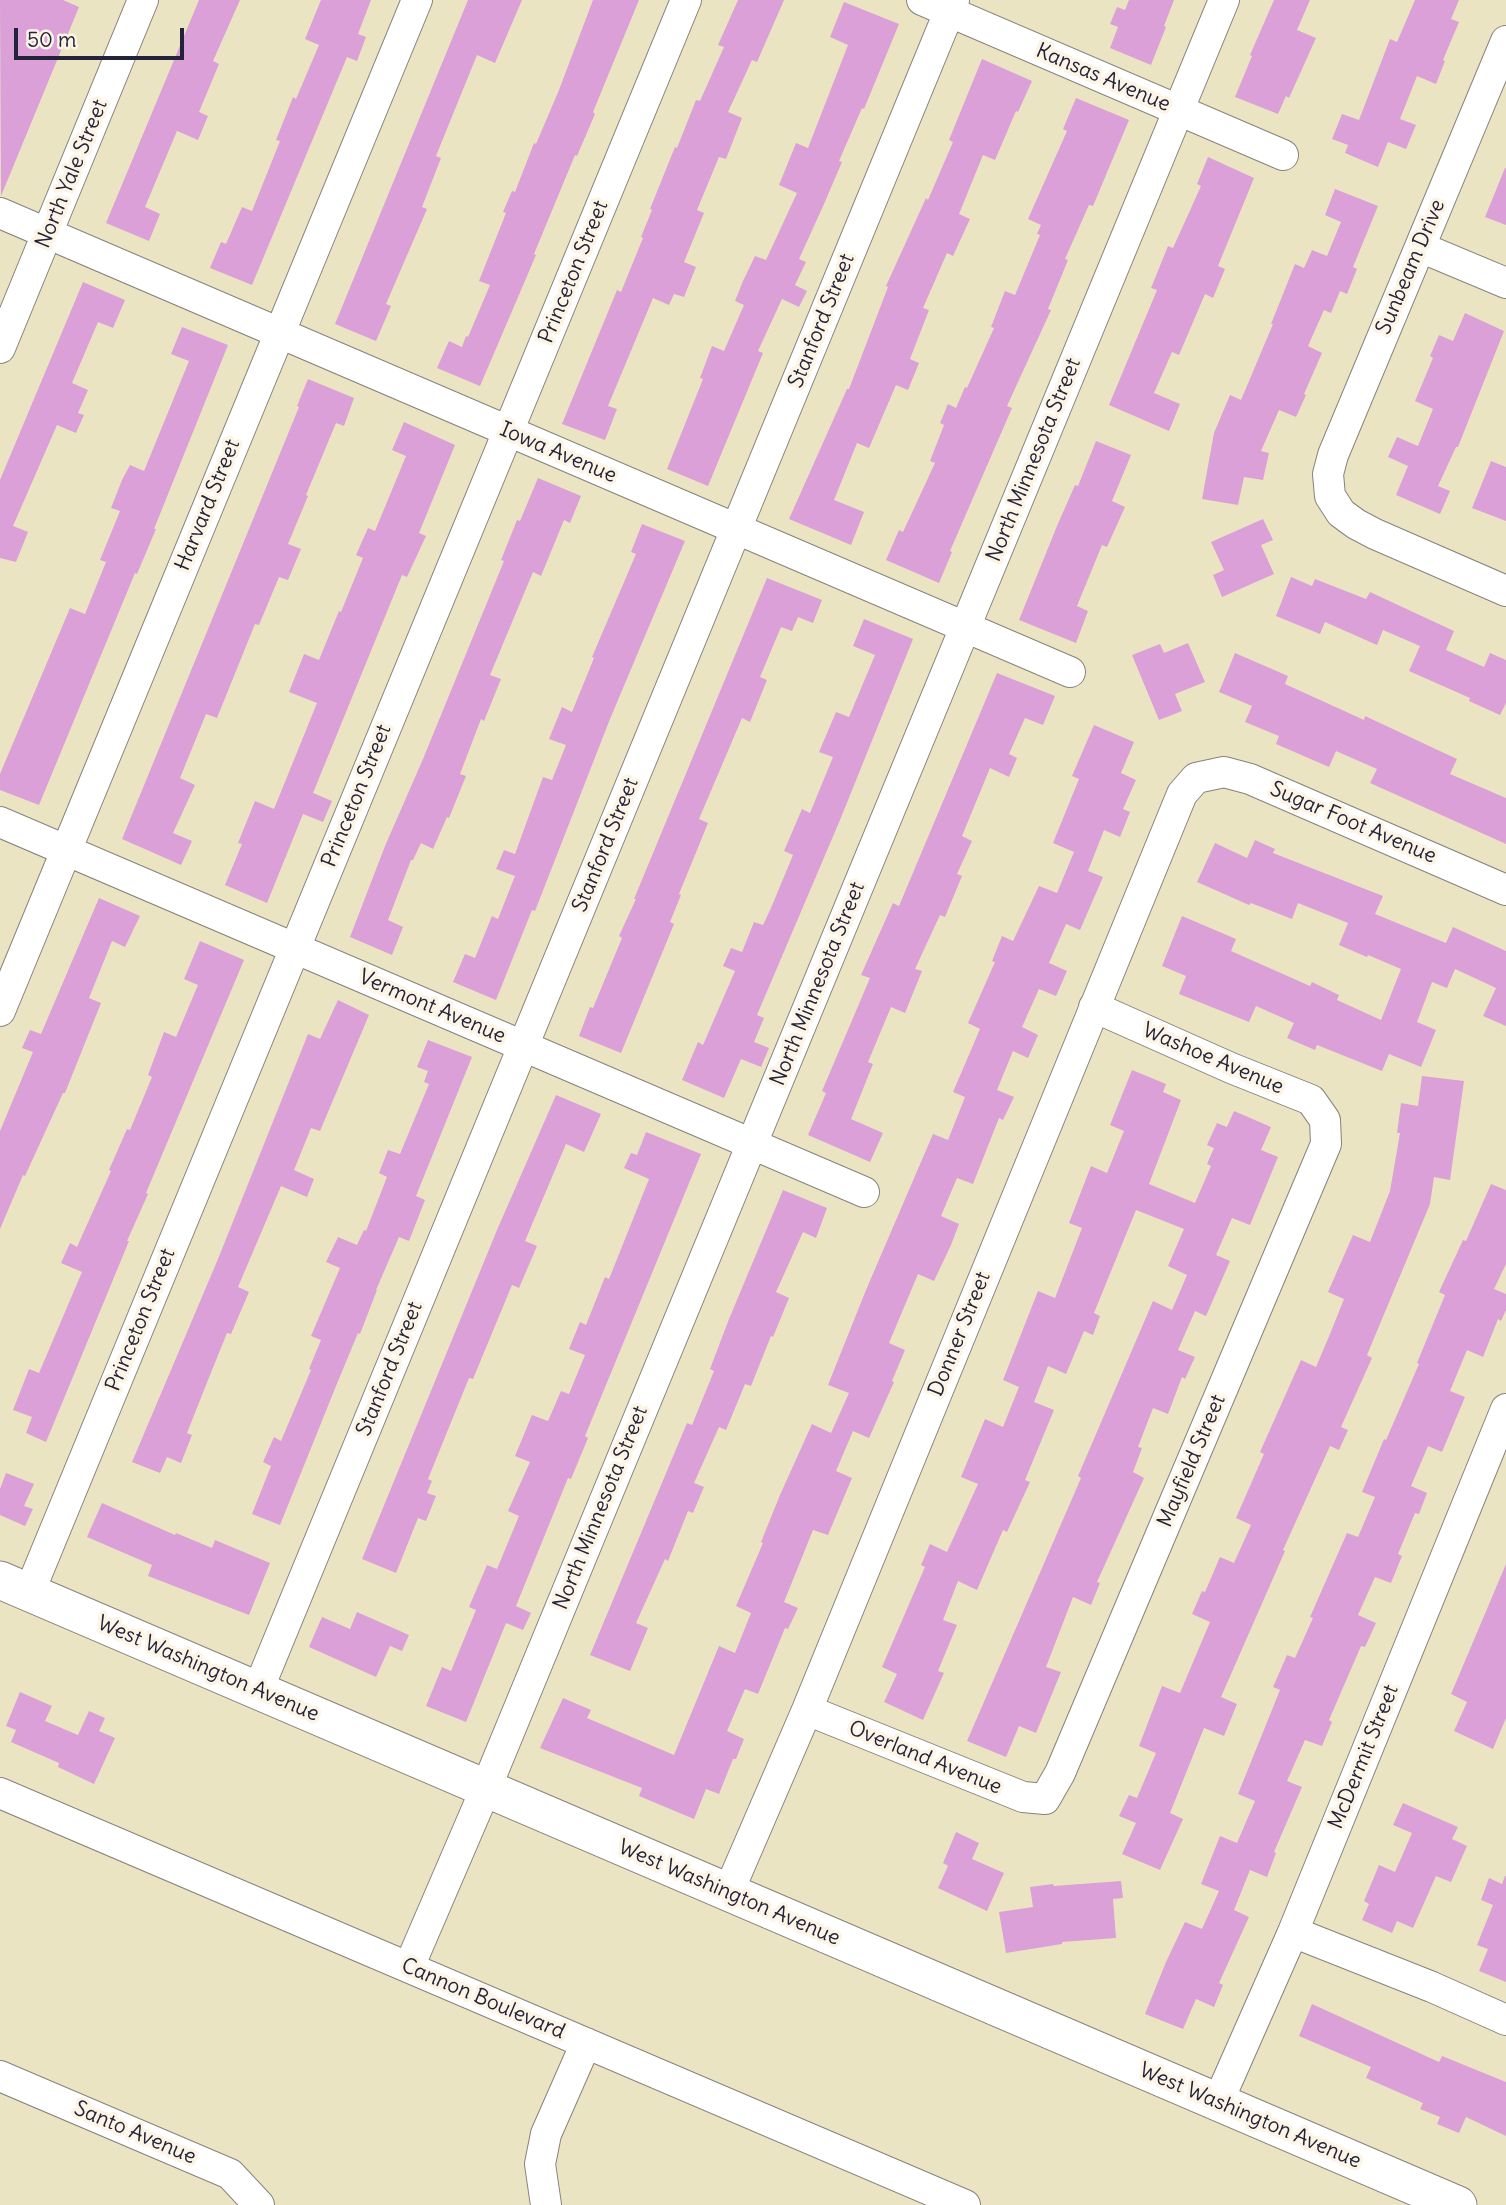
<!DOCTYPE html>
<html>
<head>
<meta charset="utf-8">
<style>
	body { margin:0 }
	#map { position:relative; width:1506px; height:2205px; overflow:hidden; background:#ebe4c2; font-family:Delius,sans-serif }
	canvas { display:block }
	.scale { position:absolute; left:14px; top:28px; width:170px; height:32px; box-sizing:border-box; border:4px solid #22223b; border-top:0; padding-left:9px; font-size:21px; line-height:24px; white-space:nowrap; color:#22223b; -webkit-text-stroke:5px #fcf5e5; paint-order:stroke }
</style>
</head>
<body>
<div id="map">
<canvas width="1506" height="2205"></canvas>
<div class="scale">50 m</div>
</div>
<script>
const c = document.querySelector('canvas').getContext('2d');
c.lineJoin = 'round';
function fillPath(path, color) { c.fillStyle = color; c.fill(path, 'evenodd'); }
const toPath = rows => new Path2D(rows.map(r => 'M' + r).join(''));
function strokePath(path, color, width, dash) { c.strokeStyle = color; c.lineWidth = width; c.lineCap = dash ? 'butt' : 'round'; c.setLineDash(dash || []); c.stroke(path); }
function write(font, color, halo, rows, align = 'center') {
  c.font = font + ' Delius,sans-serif'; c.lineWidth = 7; c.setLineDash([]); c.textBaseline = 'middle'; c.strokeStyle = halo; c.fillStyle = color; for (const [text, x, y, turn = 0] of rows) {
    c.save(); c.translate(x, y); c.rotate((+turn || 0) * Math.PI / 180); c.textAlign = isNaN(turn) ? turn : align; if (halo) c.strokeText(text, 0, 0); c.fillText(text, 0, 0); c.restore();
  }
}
fillPath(toPath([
	[0,0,63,0,79,7,1,196],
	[199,0,240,0,213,61,219,64,199,112,208,116,198,140,177,131,145,207,160,214,149,241,106,223],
	[321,0,371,0,358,34,366,37,357,61,347,57,252,285,210,268,221,242,226,244,242,207,252,211,280,141,276,140,293,97,296,99,319,45,305,39],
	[468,0,522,0,495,63,477,55,436,156,441,158,422,207,427,209,386,304,391,306,376,341,335,324],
	[593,0,639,0,593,112,595,114,577,156,575,155,534,254,536,255,480,386,437,368,449,341,462,347,466,336,468,337,490,285,479,281,506,213,503,212,512,191,515,192,534,143,536,144,559,90],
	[738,0,784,0,757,62,752,60,728,112,742,118,726,159,719,157,697,210,704,213,684,262,696,267,684,297,674,294,669,305,653,298,608,406,617,409,605,440,562,424,617,290,621,292,643,238,641,237,652,210,650,209,675,147,677,148,696,100,700,101,724,47,718,45],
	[1129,0,1174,0,1164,26,1166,27,1151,65,1110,48,1118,27,1110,24,1117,7,1125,10],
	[1274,0,1310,0,1297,30,1316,38,1289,98,1286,96,1278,114,1235,97,1252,56,1250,55],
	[1415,0,1459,0,1451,19,1459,22,1443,60,1445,61,1436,84,1417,76,1400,119,1416,125,1406,149,1388,142,1378,167,1345,153,1348,145,1332,139,1342,114,1359,120,1390,39,1397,42],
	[844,2,899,24,864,109,862,108,839,161,842,162,824,204,799,259,806,262,795,285,807,291,799,307,782,299,758,351,763,353,708,486,667,469,703,379,700,378,712,346,724,351,744,305,735,301,743,281,755,256,766,260,797,193,779,185,796,143,808,148,848,45,830,37],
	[982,59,1032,81,1018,112,1016,111,995,160,983,155,959,214,970,219,953,256,947,253,923,308,929,310,910,359,919,363,908,390,896,385,869,448,857,443,834,500,864,512,851,545,789,519,847,389,849,389,888,287,886,286,926,198,928,200,953,142,949,140],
	[1076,98,1129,120,1093,206,1089,205,1065,259,1068,260,1048,309,1051,310,1007,406,1012,408,950,551,952,552,939,583,886,560,899,530,903,532,935,463,930,461,944,425,940,423,948,404,956,408,965,387,967,388,994,328,991,327,1005,291,1015,295,1040,235,1037,234,1041,225,1028,219,1067,131,1063,129],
	[1208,157,1254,178,1218,266,1225,269,1213,298,1205,294,1179,355,1172,352,1154,393,1180,404,1169,431,1109,405,1157,290,1151,288,1168,246,1173,248,1201,186,1197,184],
	[1505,168,1506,168,1506,225,1485,217],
	[1335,189,1378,206,1353,267,1357,269,1347,294,1340,291,1331,313,1324,310,1308,346,1322,353,1304,394,1306,395,1296,417,1279,410,1261,451,1269,453,1263,480,1244,477,1238,505,1202,499,1214,433,1230,395,1241,400,1273,324,1271,324,1295,264,1304,268,1312,250,1327,256,1341,222,1325,215],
	[83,282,125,300,113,328,98,322,72,383,88,390,78,413,84,415,76,433,57,425,13,526,28,532,16,562,0,558,0,480],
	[1465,313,1504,331,1458,447,1456,447,1438,486,1450,491,1440,514,1396,495,1408,466,1388,457,1397,437,1418,446,1433,409,1415,401,1433,358,1430,356,1439,335,1453,341],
	[182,327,228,345,154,529,156,529,137,574,135,573,39,805,0,790,0,774,70,608,85,614,106,562,100,560,120,511,111,508,122,480,130,465,144,471,189,361,171,354],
	[308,379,354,398,344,426,336,423,306,495,308,496,288,544,301,549,288,580,279,577,259,625,255,624,217,718,206,714,180,778,195,785,173,833,192,841,181,865,122,839,299,407,297,406],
	[404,422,455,445,419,533,426,536,407,577,402,575,313,793,332,801,323,822,303,814,267,903,225,885,242,844,238,843,255,801,274,809,317,703,289,692,304,654,319,660,339,611,341,612,363,558,356,555,368,528,375,531,406,456,392,450],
	[1096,441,1131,455,1112,501,1125,507,1107,547,1102,545,1077,606,1088,611,1076,643,1019,620,1057,526,1075,485,1078,486],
	[1491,461,1506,467,1506,521,1472,508],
	[538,478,581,496,570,523,564,520,541,576,533,572,490,675,501,679,484,721,481,719,460,774,466,776,449,818,447,817,433,849,421,843,413,860,411,860,388,920,403,927,392,955,350,937,385,846,423,759,504,561,501,560,517,520,520,521],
	[1263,519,1273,540,1261,545,1274,574,1222,597,1213,575,1224,570,1211,542],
	[642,524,685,541,610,719,535,911,532,910,496,1000,453,982,465,954,475,958,492,916,498,919,515,876,496,869,504,850,515,854,543,777,552,780,566,745,549,739,562,707,572,712,594,658,592,657,636,554,631,552],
	[1291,577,1312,586,1315,579,1366,599,1370,592,1454,631,1446,650,1484,667,1490,653,1506,660,1506,703,1500,715,1469,701,1470,698,1409,671,1420,646,1383,630,1377,645,1325,622,1320,634,1276,616],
	[767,578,822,600,813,623,798,617,792,631,781,627,760,677,767,680,750,722,742,718,699,819,708,823,679,894,681,895,670,922,674,924,621,1053,579,1036,590,1007,593,1008,622,938,619,936,636,899,634,899],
	[864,619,913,639,840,820,757,1015,764,1018,754,1042,769,1048,761,1067,741,1059,724,1098,682,1080,698,1042,703,1045,735,971,723,966,731,948,742,952,754,922,763,925,771,908,793,855,784,851,802,809,810,813,833,757,819,752,836,712,849,717,875,655,853,646],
	[1188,643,1205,682,1175,694,1182,711,1159,720,1132,655,1160,644,1164,653],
	[1235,653,1288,676,1285,684,1364,720,1365,716,1457,759,1450,774,1506,798,1506,844,1370,783,1377,769,1336,751,1329,767,1276,744,1279,736,1245,722,1252,706,1219,692],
	[997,673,1055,696,1043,725,1025,718,1009,754,1017,758,1009,777,990,768,962,836,972,841,957,874,962,876,945,917,940,915,915,969,922,971,905,1013,891,1007,868,1062,873,1064,851,1119,883,1133,870,1162,808,1135,826,1093,822,1091,870,978,861,975,893,903,899,906],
	[1094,725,1134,742,1121,773,1136,780,1123,809,1130,812,1120,837,1104,830,1088,871,1103,877,1080,930,1066,924,1049,963,1067,971,1056,996,1039,989,1022,1027,1038,1035,1028,1058,1013,1051,997,1090,1014,1097,1003,1120,999,1118,973,1184,957,1178,941,1216,959,1224,951,1245,934,1281,918,1274,889,1343,905,1350,892,1381,894,1382,869,1438,853,1431,836,1471,852,1478,828,1535,813,1530,784,1602,798,1608,788,1629,785,1628,758,1694,745,1689,727,1731,744,1739,736,1759,733,1759,719,1794,706,1789,694,1819,639,1796,642,1788,540,1748,563,1698,591,1710,587,1718,674,1755,719,1646,735,1653,751,1613,736,1606,763,1543,761,1542,780,1495,812,1424,831,1433,849,1393,828,1385,866,1290,933,1134,948,1140,965,1097,953,1092,980,1029,968,1023,995,962,992,961,1002,936,1013,941,1039,886,1057,893,1074,852,1053,843,1079,779,1072,776],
	[1255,840,1275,849,1273,853,1383,896,1375,914,1446,943,1453,927,1506,951,1506,1026,1483,1016,1496,988,1455,969,1447,988,1432,982,1417,1022,1436,1030,1421,1067,1389,1054,1382,1071,1317,1045,1315,1050,1287,1038,1294,1023,1256,1006,1249,1022,1179,994,1186,976,1162,966,1182,916,1236,939,1231,951,1310,986,1312,982,1339,995,1337,1000,1381,1020,1401,969,1368,955,1367,957,1339,945,1348,923,1298,903,1292,919,1251,903,1249,905,1197,882,1215,843,1247,858],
	[99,898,140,916,125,947,112,941,89,998,101,1003,65,1093,63,1093,25,1176,23,1175,0,1229,0,1131,33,1052,22,1048,30,1030,41,1034],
	[200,941,244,960,146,1193,148,1194,127,1241,129,1241,46,1442,26,1433,32,1417,13,1410,29,1369,39,1373,82,1272,61,1263,70,1243,77,1247,111,1171,109,1170,127,1129,130,1130,152,1077,148,1075,164,1032,176,1037,198,985,184,979],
	[338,1000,369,1015,320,1131,311,1128,294,1170,314,1179,307,1197,281,1186,238,1287,249,1292,231,1334,227,1333,206,1385,187,1433,192,1435,181,1463,167,1457,160,1473,132,1462,218,1259,308,1034,320,1039],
	[428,1040,472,1057,416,1196,425,1200,409,1241,399,1237,376,1290,377,1290,360,1334,358,1333,336,1386,280,1525,252,1514,271,1466,263,1462,274,1437,281,1441,311,1370,309,1369,321,1340,311,1336,340,1268,326,1262,338,1237,357,1245,364,1230,366,1231,387,1177,379,1173,388,1150,400,1154,429,1084,424,1082,428,1071,417,1067],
	[1132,1070,1166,1084,1163,1092,1181,1100,1149,1184,1195,1203,1211,1166,1207,1164,1214,1148,1207,1145,1217,1123,1227,1127,1234,1111,1271,1127,1261,1150,1278,1157,1250,1225,1232,1218,1216,1255,1230,1261,1206,1316,1195,1311,1178,1350,1195,1357,1185,1379,1182,1377,1168,1414,1153,1408,1138,1447,1142,1448,1133,1472,1144,1478,1097,1582,1100,1583,1091,1605,1073,1597,1046,1667,1061,1672,1036,1733,1019,1726,1006,1757,967,1741,1081,1478,1078,1476,1153,1301,1172,1310,1187,1275,1168,1266,1184,1229,1136,1210,1094,1313,1100,1316,1093,1335,1084,1331,1066,1374,1048,1366,1034,1402,1054,1410,1025,1480,1030,1482,1007,1532,1003,1530,977,1590,958,1581,943,1620,957,1625,938,1671,944,1673,923,1720,884,1702,897,1674,882,1667,925,1567,921,1565,930,1544,947,1552,978,1484,961,1477,985,1419,1003,1427,1019,1387,1003,1380,1038,1291,1055,1298,1082,1228,1069,1223,1091,1166,1107,1173,1124,1131,1110,1125],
	[1422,1076,1464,1081,1450,1180,1434,1177,1430,1204,1367,1355,1372,1358,1341,1427,1348,1430,1339,1450,1330,1446,1283,1550,1285,1551,1221,1697,1237,1704,1224,1736,1204,1728,1170,1813,1183,1819,1160,1870,1122,1854,1136,1823,1119,1816,1129,1795,1137,1798,1156,1753,1139,1746,1162,1686,1180,1693,1210,1622,1192,1614,1202,1591,1205,1592,1220,1557,1234,1563,1251,1525,1236,1518,1264,1454,1260,1452,1301,1360,1316,1367,1330,1334,1344,1299,1328,1292,1353,1235,1370,1242,1390,1191,1400,1133,1397,1133,1401,1103,1418,1106],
	[556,1095,601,1114,584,1152,566,1144,525,1241,537,1246,519,1288,512,1285,473,1379,469,1378,428,1479,432,1481,427,1493,436,1496,426,1521,418,1518,396,1573,362,1559,497,1230],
	[646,1132,701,1154,585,1436,588,1438,571,1479,568,1478,516,1606,531,1613,523,1630,506,1623,466,1722,426,1706,442,1667,451,1671,476,1610,469,1607,487,1565,497,1569,519,1516,508,1511,530,1462,515,1456,532,1415,548,1421,561,1391,569,1394,585,1355,569,1349,580,1322,586,1325,605,1277,609,1279,649,1179,624,1168,631,1153,637,1155],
	[1491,1184,1506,1190,1506,1264,1494,1289,1506,1294,1506,1310,1501,1321,1498,1319,1483,1357,1467,1350,1450,1391,1465,1397,1442,1452,1428,1446,1411,1486,1427,1493,1419,1514,1415,1513,1398,1554,1402,1556,1391,1583,1375,1577,1358,1615,1376,1623,1365,1647,1361,1646,1329,1720,1332,1722,1322,1746,1305,1740,1287,1781,1302,1787,1274,1852,1276,1853,1267,1877,1250,1870,1234,1910,1249,1917,1219,1983,1223,1985,1214,2007,1196,1999,1183,2029,1145,2014,1166,1962,1185,1922,1202,1929,1219,1891,1201,1884,1220,1836,1237,1843,1255,1801,1238,1794,1280,1690,1273,1687,1287,1655,1295,1658,1313,1618,1310,1617,1347,1533,1358,1537,1375,1497,1362,1492,1384,1439,1386,1440,1419,1364,1417,1363,1445,1295,1439,1292,1463,1240,1466,1241],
	[783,1190,827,1208,816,1238,803,1232,776,1292,789,1298,773,1337,771,1336,751,1386,745,1384,726,1430,719,1427,694,1483,704,1487,693,1513,688,1511,668,1561,665,1559,636,1623,648,1628,630,1671,590,1655,687,1423,692,1425,714,1371,710,1369,729,1319],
	[6,1473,34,1484,24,1506,33,1509,25,1526,0,1515,0,1489],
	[102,1503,175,1535,176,1533,212,1548,215,1540,270,1563,249,1615,148,1576,152,1565,87,1537],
	[1506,1564,1506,1718,1493,1749,1454,1731,1467,1702,1451,1694],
	[357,1612,409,1635,402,1651,390,1646,376,1677,309,1647,322,1617,350,1629],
	[20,1692,52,1706,45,1721,78,1735,89,1711,105,1718,99,1731,115,1738,94,1784,58,1767,59,1763,11,1742,16,1730,6,1726],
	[1403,1803,1458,1827,1452,1839,1467,1846,1451,1882,1436,1876,1413,1928,1397,1921,1392,1933,1362,1920,1369,1904,1364,1901,1379,1865,1395,1872,1412,1833,1393,1825],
	[956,1832,979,1843,972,1859,1004,1873,987,1911,938,1888,948,1866,943,1863],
	[1505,1876,1506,1876,1506,1982,1479,1971,1488,1949,1477,1945,1493,1905,1481,1900,1489,1878,1502,1884],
	[1121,1881,1123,1898,1113,1899,1116,1938,1062,1942,1062,1944,1006,1953,999,1912,1033,1907,1030,1887,1053,1884,1054,1886],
	[1312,2004,1439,2062,1442,2056,1506,2082,1506,2136,1466,2117,1459,2133,1437,2124,1440,2117,1420,2109,1423,2103,1366,2078,1371,2067,1299,2036]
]), '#dba0d8');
const minor = toPath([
	[922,0,1283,155],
	[1506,41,1333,455,1328,474,1330,496,1341,513,1356,524,1375,534,1506,591],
	[0,213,1070,672],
	[1420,247,1506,283],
	[0,348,143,0],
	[0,822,864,1192],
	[0,1011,417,0],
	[29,1593,686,0],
	[258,1690,954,0],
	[807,1710,1023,1797,1045,1799,1060,1773,1326,1144,1325,1120,1311,1100,1231,1068,1094,1007],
	[0,1793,965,2205],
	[728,1893,807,1710,1182,794,1196,778,1224,772,1250,779,1506,890],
	[1293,1932,1432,1987,1506,2020],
	[409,1967,486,1788,1224,0],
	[0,2076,230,2174,259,2205],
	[1218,2102,1293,1932,1506,1409],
	[546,2205,540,2164,546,2134,586,2043]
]);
const major = toPath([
	[0,1580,1458,2205]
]);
strokePath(minor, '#86837e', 32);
strokePath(major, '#86837e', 39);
strokePath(minor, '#fff', 30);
strokePath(major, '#fff', 37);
write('21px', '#22223b', '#fcf5e5', [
	["Kansas Avenue",1103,78,23],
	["North Yale Street",72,174,-68],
	["Sunbeam Drive",1411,267,-67],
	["Princeton Street",574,272,-68],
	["Stanford Street",822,321,-68],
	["Iowa Avenue",558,453,23],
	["North Minnesota Street",1034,460,-68],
	["Harvard Street",208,505,-68],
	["Princeton Street",357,796,-68],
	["Sugar Foot Avenue",1353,823,23],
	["Stanford Street",606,845,-68],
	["North Minnesota Street",818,984,-68],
	["Vermont Avenue",432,1007,23],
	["Washoe Avenue",1213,1059,23],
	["Princeton Street",141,1320,-68],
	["Donner Street",960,1334,-68],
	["Stanford Street",390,1369,-68],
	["Mayfield Street",1192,1461,-67],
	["North Minnesota Street",601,1508,-68],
	["West Washington Avenue",208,1669,23],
	["McDermit Street",1364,1757,-68],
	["Overland Avenue",925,1758,22],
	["West Washington Avenue",729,1893,23],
	["Cannon Boulevard",483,1999,23],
	["West Washington Avenue",1250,2116,23],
	["Santo Avenue",135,2133,23]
]);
</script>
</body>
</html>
